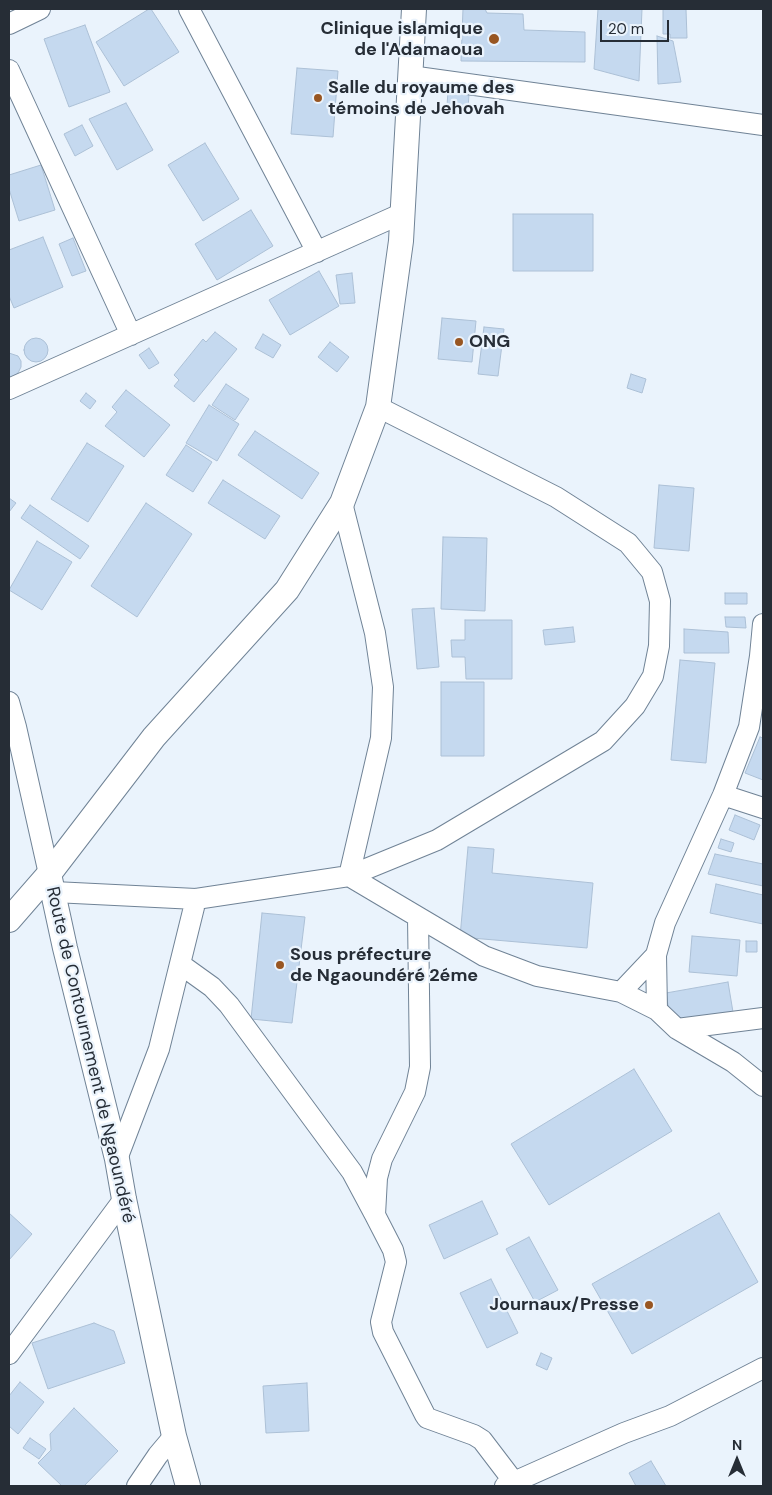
<!DOCTYPE html>
<html>
<head>
<meta charset="utf-8">
<style>
	body { margin:0 }
	#map { position:relative; width:772px; height:1495px; overflow:hidden; background:#eaf3fc; font-family:"DM Sans",sans-serif }
	canvas { display:block }
	.frame { position:absolute; inset:0; border:10px solid #262d36; pointer-events:none }
	.north { position:absolute; left:712px; top:1435px; width:50px; height:50px; -webkit-text-stroke:4px #eaf3fc; paint-order:stroke; rotate:0deg; font-size:14px; font-weight:700; line-height:20px; text-align:center; color:#262d36 }
	.north::after { content:''; display:block; margin:auto; width:18px; height:22px; background:#262d36; clip-path:polygon(50% 0,100% 100%,50% 72%,0 100%) }
	.scale { position:absolute; left:600px; top:20px; width:69px; height:22px; box-sizing:border-box; border:2px solid #262d36; border-top:0; padding-left:6px; font-size:15px; line-height:18px; white-space:nowrap; color:#262d36; -webkit-text-stroke:4px #eaf3fc; paint-order:stroke }
</style>
</head>
<body>
<div id="map">
<canvas width="772" height="1495"></canvas>
<div class="frame"></div>
<div class="north">N</div>
<div class="scale">20 m</div>
</div>
<script>
const c = document.querySelector('canvas').getContext('2d');
c.lineJoin = 'round';
function fillPath(path, color) { c.fillStyle = color; c.fill(path, 'evenodd'); }
const toPath = rows => new Path2D(rows.map(r => 'M' + r).join(''));
function strokePath(path, color, width, dash) { c.strokeStyle = color; c.lineWidth = width; c.lineCap = dash ? 'butt' : 'round'; c.setLineDash(dash || []); c.stroke(path); }
function write(font, color, halo, rows, align = 'center') {
  c.font = font + ' "DM Sans",sans-serif'; c.lineWidth = 4.5; c.setLineDash([]); c.textBaseline = 'middle'; c.strokeStyle = halo; c.fillStyle = color; for (const [text, x, y, turn = 0] of rows) {
    c.save(); c.translate(x, y); c.rotate((+turn || 0) * Math.PI / 180); c.textAlign = isNaN(turn) ? turn : align; if (halo) c.strokeText(text, 0, 0); c.fillText(text, 0, 0); c.restore();
  }
}
const building = toPath([
	[149,9,151,9,179,52,124,86,96,42,149,9],
	[463,9,485,9,487,13,523,14,524,30,585,32,585,62,461,61,463,9],
	[598,9,642,9,639,81,594,69,598,9],
	[663,9,686,9,687,38,670,38,670,34,663,34,663,9],
	[85,25,110,92,69,107,44,39,85,25],
	[657,36,673,41,681,82,658,84,657,36],
	[297,68,338,71,333,137,291,134,297,68],
	[448,91,469,94,468,109,447,106,448,91],
	[126,103,153,150,117,170,89,119,126,103],
	[82,125,93,146,75,156,64,134,82,125],
	[205,143,239,199,203,221,168,165,205,143],
	[41,165,55,210,19,221,9,189,9,175,41,165],
	[251,210,273,246,217,280,195,244,251,210],
	[513,214,593,214,593,271,513,271,513,214],
	[43,237,63,287,14,308,9,296,9,250,43,237],
	[73,238,86,271,72,276,59,244,73,238],
	[319,271,339,306,290,335,269,300,319,271],
	[352,273,355,303,340,304,336,275,352,273],
	[442,318,476,321,472,362,438,359,442,318],
	[484,327,504,329,498,376,478,374,484,327],
	[215,332,237,349,194,402,174,386,179,380,174,375,203,339,206,342,215,332],
	[263,334,281,345,273,358,255,348,263,334],
	'24 350a12 12 0 1 1 24 0a12 12 0 1 1-24 0Z',
	[330,342,349,357,337,372,318,357,330,342],
	[149,348,159,363,149,369,139,355,149,348],
	[9,353,18,356,21,361,21,367,18,373,13,376,9,377,9,353],
	[631,374,646,379,642,393,627,388,631,374],
	[226,384,249,399,235,420,212,405,226,384],
	[126,390,170,425,144,457,105,426,117,412,112,407,126,390],
	[86,393,96,401,90,409,80,401,86,393],
	[209,405,239,424,217,461,186,443,209,405],
	[255,431,319,473,302,499,238,455,255,431],
	[87,443,124,466,88,522,51,499,87,443],
	[186,445,212,462,193,492,166,475,186,445],
	[223,480,280,516,265,539,208,503,223,480],
	[659,485,694,488,689,551,654,548,659,485],
	[9,498,16,503,9,512,9,498],
	[146,503,192,534,137,617,91,586,146,503],
	[30,505,89,546,80,559,21,518,30,505],
	[443,537,487,538,485,611,441,609,443,537],
	[37,541,72,562,42,610,9,590,37,541],
	[725,593,747,593,747,604,725,604,725,593],
	[434,608,439,667,417,669,412,609,434,608],
	[725,617,745,617,746,628,726,627,725,617],
	[465,620,512,620,512,679,466,679,465,657,452,657,451,640,465,640,465,620],
	[573,627,575,642,545,645,543,630,573,627],
	[684,629,728,632,729,653,684,653,684,629],
	[680,660,715,663,706,763,671,760,680,660],
	[441,682,484,682,484,756,441,756,441,682],
	[760,737,763,738,763,780,745,773,760,737],
	[735,815,760,825,754,840,729,830,735,815],
	[721,839,734,843,731,852,718,848,721,839],
	[468,847,494,849,492,873,593,883,587,948,460,937,468,847],
	[715,854,763,864,763,886,708,874,715,854],
	[716,884,763,895,763,924,710,913,716,884],
	[262,913,305,917,292,1023,251,1019,262,913],
	[692,936,740,940,737,976,689,972,692,936],
	[746,941,757,941,757,952,746,952,746,941],
	[728,982,733,1012,671,1023,666,993,728,982],
	[634,1069,672,1131,549,1205,511,1144,634,1069],
	[482,1201,498,1234,444,1259,429,1225,482,1201],
	[9,1213,32,1234,9,1260,9,1213],
	[719,1213,758,1282,632,1354,592,1284,719,1213],
	[529,1237,558,1290,535,1302,506,1249,529,1237],
	[491,1279,518,1333,487,1348,460,1293,491,1279],
	[94,1323,114,1331,125,1363,48,1389,32,1343,94,1323],
	[541,1353,552,1358,547,1370,536,1365,541,1353],
	[20,1382,44,1402,18,1434,9,1426,9,1396,20,1382],
	[307,1383,309,1431,266,1433,263,1386,307,1383],
	[74,1408,118,1451,84,1486,62,1486,38,1463,51,1450,50,1434,74,1408],
	[30,1438,46,1449,39,1459,23,1448,30,1438],
	[651,1461,666,1486,636,1486,629,1473,651,1461]
]);
fillPath(building, '#c5d9ef');
strokePath(building, '#acc0d6', 1);
const minor = toPath([
	[189,9,317,252],
	[9,24,40,9],
	[9,70,131,335],
	[410,76,763,125],
	[9,389,403,213],
	[342,503,375,633,383,687,381,738,349,876],
	[763,624,760,656,749,727,723,795,665,923,656,955,657,1010,677,1029,733,1062,763,1086],
	[9,702,16,727,49,874],
	[723,795,763,808],
	[349,876,484,956,537,976,621,992,657,1010],
	[54,892,196,899,349,876,437,840,603,741,635,706,653,676,659,646,660,601,652,572,628,543,556,497,378,407],
	[180,964,212,987,229,1005,352,1172,375,1215,393,1250,396,1262,381,1322,383,1332,425,1415,427,1418,474,1435,482,1440,514,1482],
	[621,992,656,955],
	[677,1029,763,1018],
	[117,1159,159,1049,196,899],
	[375,1215,377,1178,382,1159,415,1092,420,1067,418,917],
	[9,1354,124,1199],
	[137,1486,158,1455,174,1436],
	[505,1486,624,1433,670,1416,763,1368]
]);
const tertiary = toPath([
	[9,920,49,874],
	[188,1486,174,1436,124,1199,117,1159,65,948,49,874,154,737,287,590,342,503,378,407,401,241,414,9]
]);
strokePath(minor, '#708396', 22);
strokePath(tertiary, '#708396', 26);
strokePath(minor, '#fff', 20);
strokePath(tertiary, '#fff', 24);
for (const [x, y, r, color] of [
	[494,39,6,"#985622"],
	[318,98,5,"#985622"],
	[459,342,5,"#985622"],
	[280,965,5,"#985622"],
	[649,1305,5,"#985622"]
]) { const dot = new Path2D(); dot.arc(x, y, r, 0, 2 * Math.PI); c.fillStyle = color; c.fill(dot); strokePath(dot, '#eaf3fc', 2); }
write('bold 18px', '#262d36', '#eaf3fc', [
	["Clinique islamique",483,29,"right"],
	["de l'Adamaoua",483,50,"right"],
	["Salle du royaume des",328,88],
	["témoins de Jehovah",328,109],
	["ONG",469,342],
	["Sous préfecture",290,955],
	["de Ngaoundéré 2éme",290,976],
	["Journaux/Presse",639,1305,"right"]
], 'left');
write('18px', '#262d36', '#eaf3fc', [
	["Route de Contournement de Ngaoundéré",90,1055,77]
]);
</script>
</body>
</html>
